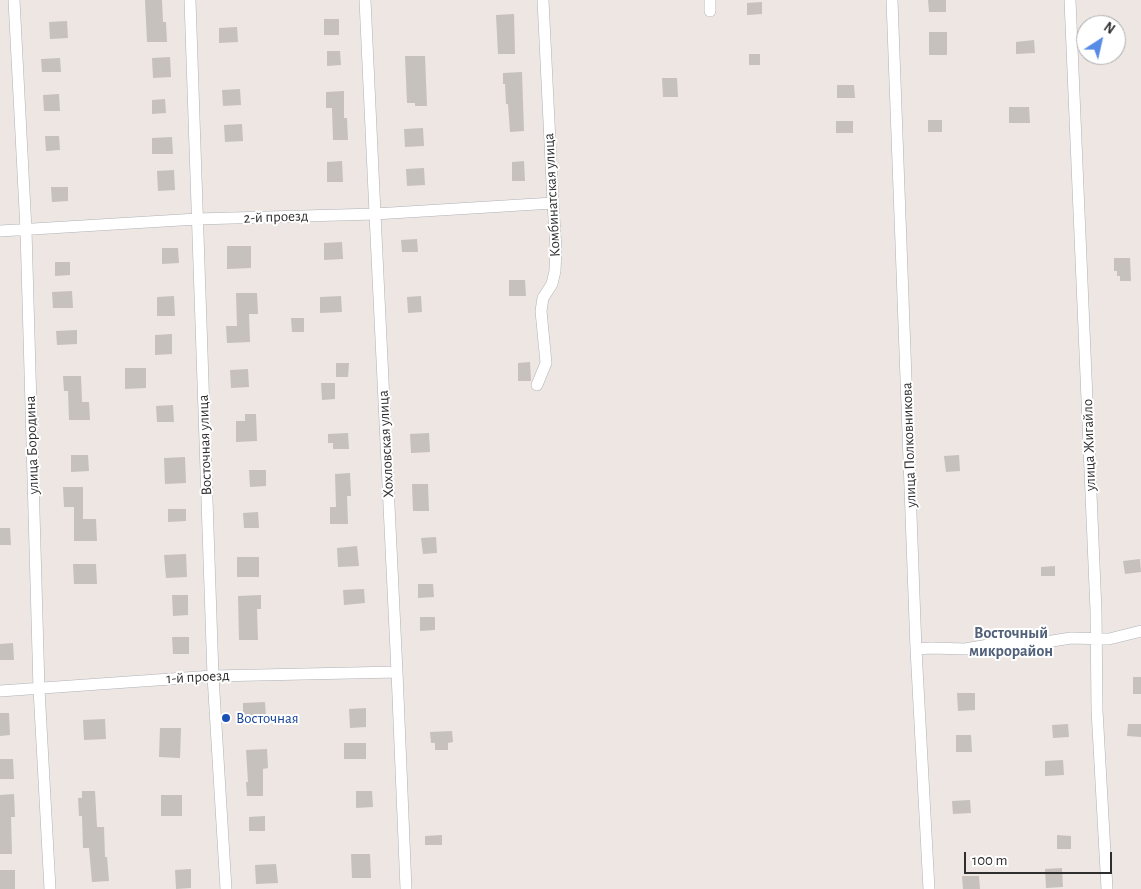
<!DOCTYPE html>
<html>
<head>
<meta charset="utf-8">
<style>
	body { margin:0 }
	#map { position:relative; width:1141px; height:889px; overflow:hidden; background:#ede6e2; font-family:"Alegreya Sans",sans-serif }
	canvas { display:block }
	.north { position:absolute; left:1076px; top:15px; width:50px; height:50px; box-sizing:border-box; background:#fff; border:1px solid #ababab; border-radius:50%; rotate:35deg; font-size:14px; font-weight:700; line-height:20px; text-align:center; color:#2e2e2e }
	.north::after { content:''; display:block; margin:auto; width:18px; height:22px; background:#568be6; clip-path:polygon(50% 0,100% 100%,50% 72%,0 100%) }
	.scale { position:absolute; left:964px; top:852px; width:148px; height:22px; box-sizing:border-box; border:2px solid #2e2e2e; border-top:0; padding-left:6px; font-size:15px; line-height:18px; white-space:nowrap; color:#2e2e2e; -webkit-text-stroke:4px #fff; paint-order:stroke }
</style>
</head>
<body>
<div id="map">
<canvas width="1141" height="889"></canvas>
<div class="north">N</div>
<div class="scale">100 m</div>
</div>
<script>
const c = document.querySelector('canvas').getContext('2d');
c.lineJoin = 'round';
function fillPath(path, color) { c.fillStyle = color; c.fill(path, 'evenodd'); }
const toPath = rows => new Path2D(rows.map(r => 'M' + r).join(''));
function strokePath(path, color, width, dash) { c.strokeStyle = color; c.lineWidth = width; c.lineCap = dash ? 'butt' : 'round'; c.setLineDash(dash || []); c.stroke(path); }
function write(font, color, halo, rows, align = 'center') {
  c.font = font + ' "Alegreya Sans",sans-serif'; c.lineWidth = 4; c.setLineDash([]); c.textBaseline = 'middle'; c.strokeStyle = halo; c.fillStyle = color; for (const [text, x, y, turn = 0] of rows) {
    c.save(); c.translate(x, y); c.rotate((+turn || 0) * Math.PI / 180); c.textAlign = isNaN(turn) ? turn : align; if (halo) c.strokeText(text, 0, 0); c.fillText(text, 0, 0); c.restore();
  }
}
fillPath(toPath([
	[145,0,162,0,163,22,166,22,167,42,147,42],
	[928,0,946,0,946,12,929,12],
	[762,2,762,14,747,15,747,3],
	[514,14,515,54,498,54,496,15],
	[324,19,339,19,339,35,324,35],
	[67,21,68,38,50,39,49,22],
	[237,27,238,42,219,43,219,28],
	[929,32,947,32,947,55,929,55],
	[1034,40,1035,53,1016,54,1016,42],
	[327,51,340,51,341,65,327,66],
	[749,54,760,54,760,65,749,65],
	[405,56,425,56,427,106,415,106,415,103,407,103],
	[170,57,171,77,153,78,152,58],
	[60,58,61,72,42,72,41,59],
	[522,72,524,131,510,132,508,104,506,104,505,84,503,84,503,73],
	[662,78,677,78,678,97,663,97],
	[837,85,854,85,855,98,837,98],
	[240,89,241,105,223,106,222,90],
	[344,91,344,118,347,118,348,140,333,140,332,108,326,108,326,92],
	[59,94,60,111,44,111,43,95],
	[165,99,166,113,152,114,152,100],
	[1009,107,1029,107,1030,123,1009,123],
	[928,120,942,120,942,132,928,132],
	[836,121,853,121,853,133,836,133],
	[242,124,243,141,225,142,224,125],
	[423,128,424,146,405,147,404,129],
	[45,136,59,136,60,150,46,151],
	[172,137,173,154,152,154,152,138],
	[342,161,343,182,327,182,327,162],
	[524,161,525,181,512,181,512,162],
	[424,168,425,185,407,186,406,169],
	[174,170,175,190,158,191,157,171],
	[51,187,68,187,68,201,52,202],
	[417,239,418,252,402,252,401,240],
	[342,242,343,259,324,260,324,243],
	[227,246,251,246,251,268,227,269],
	[162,248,178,248,179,263,162,264],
	[1114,258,1130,258,1131,281,1120,281,1120,276,1117,276,1117,271,1114,271],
	[55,262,70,262,70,275,55,276],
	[509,280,525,280,526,296,509,296],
	[72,291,73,308,53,308,52,292],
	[236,293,257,293,258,314,249,314,250,342,227,343,226,326,237,326],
	[174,296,175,316,157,316,157,297],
	[341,296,342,312,320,313,320,297],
	[421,296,422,312,408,313,407,297],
	[291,318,304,318,304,332,292,332],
	[77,330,77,344,57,345,56,331],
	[172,334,172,354,155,355,155,335],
	[530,362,531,381,518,381,518,363],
	[336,363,349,363,348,377,336,377],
	[125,368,146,368,146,388,125,389],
	[248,369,249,387,231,388,230,370],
	[63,376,81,376,82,402,89,402,90,420,69,420,68,391,64,391],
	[321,383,335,383,335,399,322,400],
	[173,405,174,422,157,422,156,406],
	[245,414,256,414,257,441,236,442,236,421,245,421],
	[348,433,349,449,333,449,333,443,328,443,328,434],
	[429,433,430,452,411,453,410,434],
	[71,455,88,455,89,471,71,472],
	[959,455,960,471,946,472,944,456],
	[185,457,186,483,165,484,164,458],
	[249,470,266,470,266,486,250,487],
	[350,473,351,496,347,496,348,524,330,524,330,507,336,507,335,474],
	[412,484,428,484,429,511,413,511],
	[63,487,83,487,83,519,96,519,97,541,74,541,74,507,64,507],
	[168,509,186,509,186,521,168,522],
	[258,512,259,528,244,528,243,513],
	[0,528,10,528,11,545,0,545],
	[436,537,437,553,423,554,421,538],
	[357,546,359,566,338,567,337,548],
	[186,554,187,577,166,578,164,555],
	[237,557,259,557,259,577,237,577],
	[1140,559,1141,572,1125,574,1123,561],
	[73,564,96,564,97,584,74,584],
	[1055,566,1055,576,1041,576,1041,567],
	[418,584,433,584,434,597,418,598],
	[364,589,365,603,344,605,343,590],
	[172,595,188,595,188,615,173,616],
	[261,595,261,609,257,609,258,640,239,640,238,596],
	[420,617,435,617,435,630,420,631],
	[172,637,189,637,189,654,173,654],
	[13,643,14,660,0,660,0,644],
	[1133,677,1141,677,1141,694,1133,694],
	[957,693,975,693,975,710,958,711],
	[265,702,266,718,243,718,243,703],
	[366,708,366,727,350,728,349,709],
	[0,713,9,713,10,735,0,736],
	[105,719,106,739,84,740,83,720],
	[1068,724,1069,737,1053,738,1052,725],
	[1128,724,1141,724,1141,737,1127,736],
	[160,728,181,728,180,758,159,757],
	[452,731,453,742,448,743,448,750,435,750,435,743,431,743,430,732],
	[956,735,971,735,972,752,956,752],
	[344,743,366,743,366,759,344,759],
	[267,749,268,768,263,769,263,796,247,796,246,782,248,782,246,750],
	[0,759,13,759,14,779,0,779],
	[1063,760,1064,775,1045,776,1045,761],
	[82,791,95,791,97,827,104,827,105,857,107,857,109,881,92,882,89,848,83,848,82,816,79,816,78,798,82,798],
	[356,791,372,791,373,807,356,808],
	[14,794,15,817,11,817,12,854,0,854,0,795],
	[161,795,182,795,182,816,161,816],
	[970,800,971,813,953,814,952,801],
	[265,816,265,831,249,831,249,817],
	[442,835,442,845,425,845,425,836],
	[1057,835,1071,836,1071,849,1057,849],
	[351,854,370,854,371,878,352,878],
	[276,864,278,883,256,884,255,865],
	[1062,868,1063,887,1046,888,1045,869],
	[191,869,191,888,176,889,175,870],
	[0,870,15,870,15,889,0,889],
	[962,876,979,876,980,889,963,889]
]), '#c6c1bd');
const street = toPath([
	[14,0,26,230,39,689,50,889],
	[190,0,213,676,226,889],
	[365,0,375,214,397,672,406,889],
	[710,0,710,11],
	[892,0,916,649,929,889],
	[1070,0,1096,611,1097,710,1107,889],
	[0,231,197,219,375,214,553,203],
	[537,385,546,363,541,311,543,298,552,284,555,271,556,249,553,203,543,0],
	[916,649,932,648,965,649,1006,642,1033,644,1071,638,1109,639,1141,631],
	[0,691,213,676,397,672]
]);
strokePath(street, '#aeb2b8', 12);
strokePath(street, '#fff', 11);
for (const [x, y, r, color] of [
	[226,718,5,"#1a4fb4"]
]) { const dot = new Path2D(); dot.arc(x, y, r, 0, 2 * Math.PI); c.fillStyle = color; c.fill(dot); strokePath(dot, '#fff', 2); }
write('15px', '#2e2e2e', '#fff', [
	["Комбинатская улица",552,195,-93],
	["2-й проезд",276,217,-2],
	["Хохловская улица",386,444,-93],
	["улица Бородина",32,445,-92],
	["Восточная улица",205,445,-92],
	["улица Полковникова",909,445,-92],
	["улица Жигайло",1089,445,-92],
	["1-й проезд",198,677,-3]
]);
write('15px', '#164399', '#fff', [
	["Восточная",236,718]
], 'left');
write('bold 16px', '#52617a', '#fff', [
	["Восточный",1011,633],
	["микрорайон",1011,651]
]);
</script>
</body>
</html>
